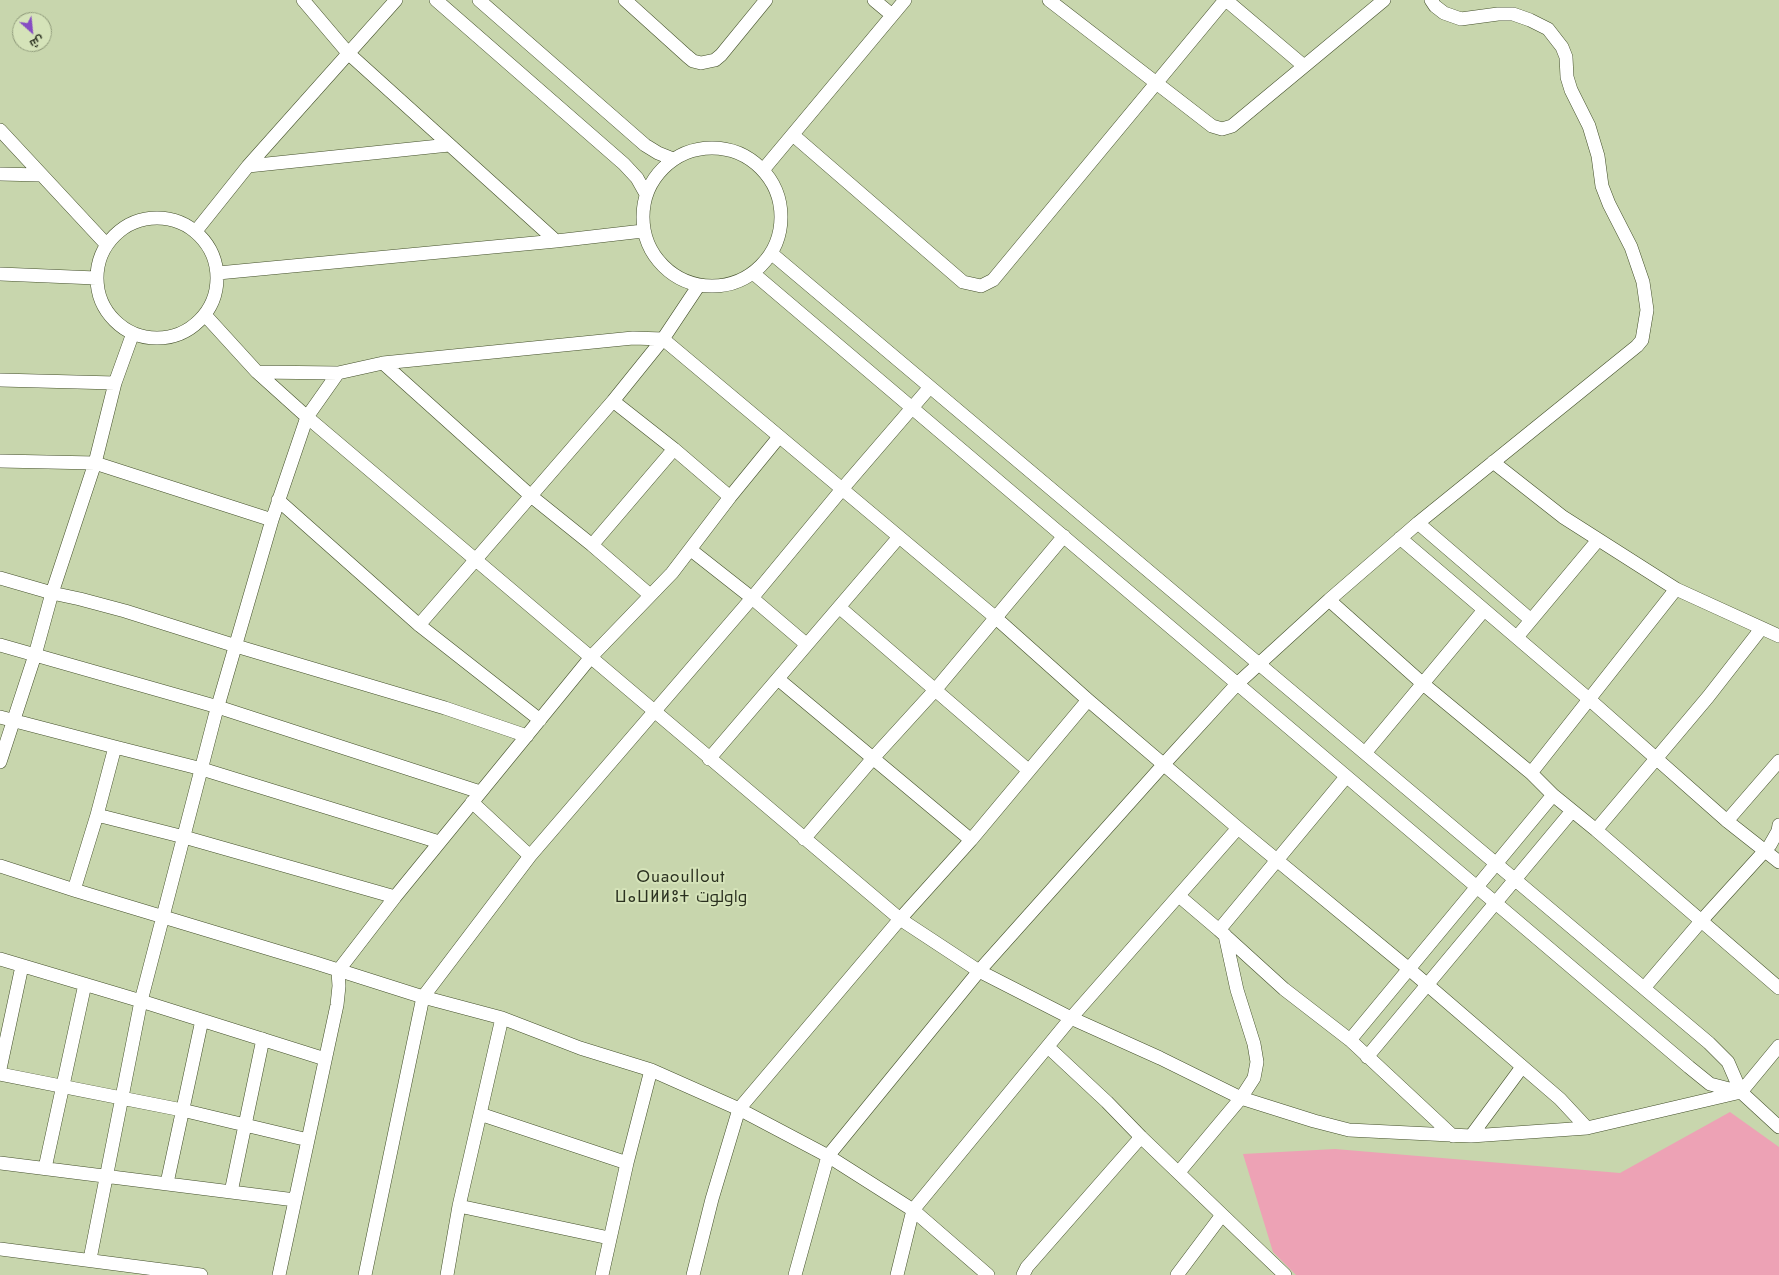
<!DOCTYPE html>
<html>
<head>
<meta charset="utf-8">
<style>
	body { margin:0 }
	#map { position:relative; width:1779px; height:1275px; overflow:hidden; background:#c8d6ad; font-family:Jost,Cairo,sans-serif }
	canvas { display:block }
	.north { position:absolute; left:12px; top:12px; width:40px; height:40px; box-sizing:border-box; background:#d5e3b9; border:1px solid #919c7c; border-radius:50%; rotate:153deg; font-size:11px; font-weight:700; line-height:16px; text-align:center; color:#2b3120 }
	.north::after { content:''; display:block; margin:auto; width:14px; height:18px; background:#864cc3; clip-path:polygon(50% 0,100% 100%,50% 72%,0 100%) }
</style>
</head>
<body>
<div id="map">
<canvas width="1779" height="1275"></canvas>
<div class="north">ش</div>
</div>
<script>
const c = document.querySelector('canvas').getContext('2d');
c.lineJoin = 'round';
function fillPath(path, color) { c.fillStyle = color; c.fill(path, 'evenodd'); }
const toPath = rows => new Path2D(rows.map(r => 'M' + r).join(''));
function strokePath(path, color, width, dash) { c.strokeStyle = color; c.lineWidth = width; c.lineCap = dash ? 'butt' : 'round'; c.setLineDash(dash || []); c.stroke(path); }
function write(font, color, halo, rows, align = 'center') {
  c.font = font + ' Jost,Cairo,"Noto Sans Tifinagh",sans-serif'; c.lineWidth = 4; c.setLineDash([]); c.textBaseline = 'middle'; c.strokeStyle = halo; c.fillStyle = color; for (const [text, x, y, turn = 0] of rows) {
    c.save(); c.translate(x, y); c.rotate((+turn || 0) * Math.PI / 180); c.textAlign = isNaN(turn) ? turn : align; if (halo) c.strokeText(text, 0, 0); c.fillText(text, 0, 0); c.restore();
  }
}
fillPath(toPath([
	[1730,1112,1779,1147,1779,1275,1296,1275,1273,1252,1243,1154,1335,1149,1620,1173]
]), '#eda2b5');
const street = toPath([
	[303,0,348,53,556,241],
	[436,0,624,164,637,178,646,194],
	[479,0,645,145,658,153,673,159],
	[625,0,687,56,693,61,701,63,715,60,721,55,766,0],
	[874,0,892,15],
	[1049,0,1212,126,1222,129,1232,126,1384,0],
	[1226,0,1304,66],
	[0,130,106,244],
	[793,135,963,282,981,286,993,280,1225,0],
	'643 217a69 69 0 1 1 138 0a69 69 0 1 1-138 0Z',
	[248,166,449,145],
	[763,170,905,0],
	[0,174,41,175],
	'97 278a60 60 0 1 1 120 0a60 60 0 1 1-120 0Z',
	[196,231,248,166,396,0],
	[771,253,1709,1043,1728,1062,1741,1092],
	[218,273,556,241,643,231],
	[753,273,1689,1067,1710,1084,1741,1092,1779,1127],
	[0,274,96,278],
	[205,315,257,372,307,417,900,919,979,971,1071,1018,1160,1058,1241,1098,1314,1121,1349,1130,1471,1136,1587,1128,1741,1092,1779,1046],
	[383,363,531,496,592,545,650,595],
	[257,372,338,373,383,363,633,338,663,339,996,618,1088,700,1238,828,1409,969,1560,1099,1587,1128],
	[0,380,115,383],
	[613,401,674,449,730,497],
	[0,461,95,463,272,520],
	[1493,462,1563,517,1676,589,1779,636],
	[278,500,419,625,540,720],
	[1418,523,1531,620],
	[1400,538,1590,700,1727,821,1779,862],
	[592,545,674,449],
	[691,550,752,598,806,644],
	[0,578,52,593,80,599,125,611,236,646,445,708,527,736],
	[1329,600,1422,683,1531,773,1553,795,1596,830,1779,988],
	[839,607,1028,770],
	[419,625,613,401,663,339,699,285],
	[1517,637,1598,540],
	[0,645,218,707,480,792],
	[778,679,971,840],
	[0,717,115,747,97,815,74,890],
	[115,747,202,769,439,842],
	[1365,753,1484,610],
	[709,759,899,537],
	[0,762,35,655,52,593,95,463,115,383,133,333],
	[1531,773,1676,589],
	[472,802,530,856],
	[97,815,184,837,395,897],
	[1727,821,1779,761],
	[1596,830,1708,697,1761,629],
	[804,839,874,757,936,689,1064,536],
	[0,866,74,890,316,963,423,997,502,1018,580,1048,651,1070,739,1109,828,1156,913,1210,988,1275],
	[1179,896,1219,930,1284,989,1350,1040,1453,1136],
	[1219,930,1346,777],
	[0,959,141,1001,325,1059],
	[1644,988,1702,920,1770,845,1778,831,1779,825],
	[1350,1040,1553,795],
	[1048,1047,1107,1102,1141,1137,1285,1275],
	[1367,1057,1572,811],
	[0,1069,22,966],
	[0,1074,182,1110,308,1140],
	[480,1114,627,1163],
	[1471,1136,1522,1067],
	[0,1163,295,1200],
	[45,1168,85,984],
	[1179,1172,1241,1098,1254,1078,1257,1062,1254,1044,1237,990,1225,935],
	[167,1183,202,1020],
	[231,1192,263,1039],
	[459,1206,609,1238],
	[0,1249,201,1275],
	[90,1259,141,1001,215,716,272,520,307,417,338,373],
	[279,1275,337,1005,339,986,338,971,395,897,591,657,672,573,730,497,779,437],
	[365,1275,423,997,530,856,752,598,843,488,930,387],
	[447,1275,459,1206,502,1018],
	[602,1275,627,1163,651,1070],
	[693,1275,712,1199,739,1109,900,919,971,840,1088,700],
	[795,1275,828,1156,979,971,1164,764,1237,684,1329,600,1418,523,1637,346,1642,340,1647,310,1643,282,1631,247,1609,204,1602,186,1598,156,1589,126,1571,90,1567,77,1566,57,1562,47,1548,29,1530,20,1513,14,1498,14,1461,19,1444,13,1435,6,1431,0],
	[897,1275,913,1210,1071,1018,1238,828],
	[1023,1275,1027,1267,1141,1137],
	[1177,1275,1222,1215]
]);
strokePath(street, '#44502b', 14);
strokePath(street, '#fff', 13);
c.letterSpacing = '1px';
write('17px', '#2b3120', '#d5e3b9', [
	["Ouaoullout",681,878],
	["ⵡⴰⵡⵍⵍⵓⵜ واولوت",681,898]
]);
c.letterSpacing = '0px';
</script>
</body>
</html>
